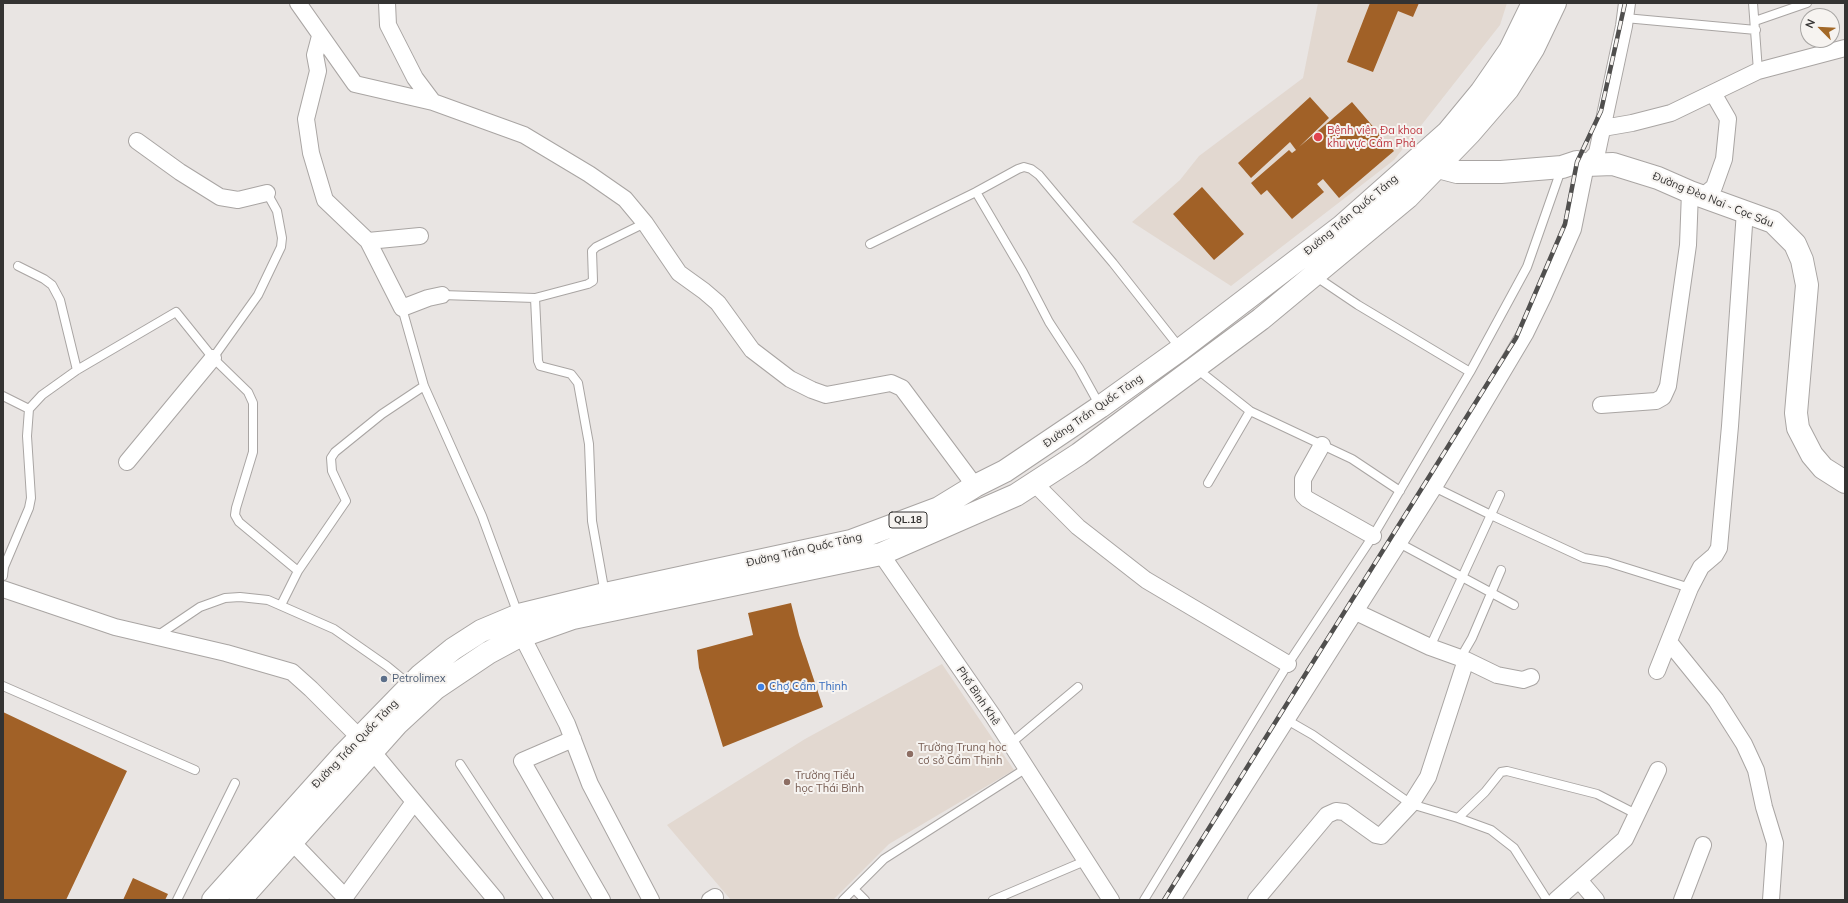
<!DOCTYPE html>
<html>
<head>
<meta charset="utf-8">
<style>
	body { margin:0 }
	#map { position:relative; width:1848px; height:903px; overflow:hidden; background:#e9e5e3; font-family:Mulish,sans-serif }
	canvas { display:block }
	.frame { position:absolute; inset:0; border:4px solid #343332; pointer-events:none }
	.north { position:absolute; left:1800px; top:8px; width:40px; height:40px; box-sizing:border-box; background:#f6f3f0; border:1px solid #a8a6a4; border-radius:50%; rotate:294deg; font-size:11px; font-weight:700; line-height:16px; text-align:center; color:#343332 }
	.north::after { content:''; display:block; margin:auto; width:14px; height:18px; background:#a26827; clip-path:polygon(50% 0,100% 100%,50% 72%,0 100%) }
</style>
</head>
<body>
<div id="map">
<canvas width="1848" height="903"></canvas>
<div class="frame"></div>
<div class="north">N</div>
</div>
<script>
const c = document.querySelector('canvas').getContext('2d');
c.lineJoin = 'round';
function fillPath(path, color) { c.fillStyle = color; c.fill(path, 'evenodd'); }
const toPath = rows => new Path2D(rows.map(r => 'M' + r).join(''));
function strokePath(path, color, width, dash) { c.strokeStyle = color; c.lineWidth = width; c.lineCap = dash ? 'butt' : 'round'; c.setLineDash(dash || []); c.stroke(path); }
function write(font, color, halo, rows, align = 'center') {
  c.font = font + ' Mulish,sans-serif'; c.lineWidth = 4; c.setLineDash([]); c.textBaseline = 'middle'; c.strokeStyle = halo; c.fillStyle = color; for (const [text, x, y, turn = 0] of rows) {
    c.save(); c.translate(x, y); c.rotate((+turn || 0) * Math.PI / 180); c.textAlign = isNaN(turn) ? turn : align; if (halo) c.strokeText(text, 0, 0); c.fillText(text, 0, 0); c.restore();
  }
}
fillPath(toPath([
	[1318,3,1507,3,1500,25,1394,160,1231,286,1132,222,1180,180,1199,156,1303,78],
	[942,664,1014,770,889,844,833,900,731,900,667,825,805,739]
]), '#e2d8d0');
fillPath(toPath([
	[1370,3,1419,3,1413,17,1398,11,1373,72,1347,62],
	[1310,97,1329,118,1299,147,1352,102,1394,151,1339,198,1323,179,1317,184,1324,192,1292,219,1267,190,1261,195,1251,183,1289,150,1292,153,1296,150,1290,142,1251,178,1238,163],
	[1202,187,1244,234,1214,260,1173,214],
	[791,603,799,635,823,707,723,747,699,668,697,650,753,635,748,613],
	[3,712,127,771,66,900,3,900],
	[133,878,168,894,165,900,123,900]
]), '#a16127');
const lane = toPath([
	[1753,3,1758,71],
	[1625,18,1756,30],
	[1755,21,1807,3],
	[976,192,1023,272,1049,322,1079,368,1100,406],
	[870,244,976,192,1018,169,1024,167,1031,169,1039,175,1113,263,1180,348],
	[18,266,44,279,52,285,60,300,77,370],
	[1315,276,1358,305,1470,372],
	[442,295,535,298,588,284,593,281,592,251,596,247,645,223],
	[535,298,538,361,540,366,571,374,578,383,589,444,592,521,605,594],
	[402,308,424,386,482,516,518,614],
	[213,358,258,295,281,247,282,238,277,211,267,193],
	[1197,369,1250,411,1352,459,1400,491],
	[3,396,29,409],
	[1208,483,1250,411],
	[1434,487,1491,515,1584,558,1607,562,1690,588],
	[1399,543,1514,605],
	[298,571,346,501,332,471,331,458,335,452,382,414,424,386],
	[3,576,4,567,29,508,31,498,27,436,29,409,42,395,77,370,176,312,213,358,248,392,253,403,253,452,236,508,235,515,239,522,298,571,281,605],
	[157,636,200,607,225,598,240,597,268,600,334,629,387,666,410,685],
	[1430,647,1500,495],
	[1461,657,1472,638,1501,570],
	[3,686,195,770],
	[1287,720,1313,735,1411,804,1458,818,1485,792,1501,772,1507,771,1597,794,1638,815],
	[1010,744,1078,687],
	[460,764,549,900],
	[1458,818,1491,830,1514,848,1547,900],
	[854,889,865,900],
	[177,900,235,783],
	[843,900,884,859,1025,769],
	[993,900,1085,861],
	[1144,900,1288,664,1373,536,1470,372,1527,267,1561,170]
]);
const street = toPath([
	[298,3,355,84,433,102,524,135,589,174,625,199,645,223,679,273,704,291,718,303,752,350,790,379,812,390,826,395,891,383,902,388,975,486],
	[387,3,388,25,415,78,433,102],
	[320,36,315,55,318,71,306,119,311,153,325,200,368,241,420,236],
	[1603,128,1632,123,1671,113,1758,71,1845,48],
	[137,141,180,172,220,197,238,200,267,193],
	[1702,197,1714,187,1724,159,1728,119,1713,93],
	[368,241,402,308,428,298,442,295],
	[1601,405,1656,401,1663,397,1668,386,1688,245,1690,192],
	[1322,445,1303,479,1303,495,1307,499,1373,536],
	[127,462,213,358],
	[1034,483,1078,527,1146,580,1288,664],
	[881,554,993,716,1111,900],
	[3,589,115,627,226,653,292,672,311,689,360,738],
	[1356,612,1430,647,1466,660,1497,675,1523,680,1531,677],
	[522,636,567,724,590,784,651,900],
	[1669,642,1716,700,1744,744,1756,770,1764,807,1775,843,1771,900],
	[1657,671,1690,588,1701,567,1715,555,1719,548,1730,426,1745,211],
	[573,739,522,761,602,900],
	[372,751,496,900],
	[292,842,345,897,414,802],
	[1579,880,1596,900],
	[710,900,715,897],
	[1172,900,1434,487,1525,334,1543,297,1573,229,1586,165,1597,153,1624,26,1627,3],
	[1256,900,1327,815,1336,811,1344,812,1376,835,1381,836,1411,804,1428,777,1466,660],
	[1556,900,1625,839,1658,770],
	[1682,900,1703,845]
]);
const secondary = toPath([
	[1438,167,1457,172,1501,172,1562,167,1577,162,1586,165,1613,164,1658,178,1690,192,1773,222,1795,244,1802,260,1807,285,1796,413,1798,428,1812,455,1823,468,1845,482]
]);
const highway = toPath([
	[213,900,342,756,421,675,453,649,481,631,519,615,605,594,851,541,939,508,975,486,1005,471,1100,407,1181,349,1342,226,1448,132,1481,92,1510,50,1533,3],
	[240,900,397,724,436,688,488,653,514,639,573,618,881,554,1016,495,1079,454,1261,319,1408,197,1470,133,1508,89,1533,49,1555,3]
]);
strokePath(lane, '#a9a5a3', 10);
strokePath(street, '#a9a5a3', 18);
strokePath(secondary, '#a9a5a3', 24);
strokePath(highway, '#a9a5a3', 24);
strokePath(lane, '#fff', 8);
strokePath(street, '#fff', 16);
strokePath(secondary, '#fff', 22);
strokePath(highway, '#fff', 22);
const rail = toPath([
	[1164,900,1516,338,1565,224,1577,162,1601,111,1625,3]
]);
strokePath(rail, '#504f4e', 4.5);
strokePath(rail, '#f6f3f0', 3, [9]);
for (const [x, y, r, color] of [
	[1318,137,5,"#e0444e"],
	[384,679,4,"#5c6f8a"],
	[761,687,4,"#3f7fe0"],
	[910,754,4,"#8d6e63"],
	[787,782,4,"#8d6e63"]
]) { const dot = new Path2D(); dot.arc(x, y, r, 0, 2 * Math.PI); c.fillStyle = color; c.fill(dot); strokePath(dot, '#f6f3f0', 1.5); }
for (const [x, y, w] of [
	[908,520,38]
]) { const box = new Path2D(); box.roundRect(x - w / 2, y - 8, w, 16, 3); c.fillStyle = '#f6f3f0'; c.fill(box); strokePath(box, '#343332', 1); }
write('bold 10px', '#343332', null, [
	["QL.18",908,520]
]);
write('11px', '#be3a42', '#f6f3f0', [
	["Bệnh viện Đa khoa",1327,131],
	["khu vực Cẩm Phả",1327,144]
], 'left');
write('11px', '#343332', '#f6f3f0', [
	["Đường Đèo Nai - Cọc Sáu",1713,200,22],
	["Đường Trần Quốc Tảng",1351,215,-40],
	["Đường Trần Quốc Tảng",1093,411,-35],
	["Đường Trần Quốc Tảng",804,550,-13],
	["Phố Bình Khê",978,696,56],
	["Đường Trần Quốc Tảng",355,744,-46]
]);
write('11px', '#4e5e75', '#f6f3f0', [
	["Petrolimex",392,679]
], 'left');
write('11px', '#366cbe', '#f6f3f0', [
	["Chợ Cẩm Thịnh",769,687]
], 'left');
write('11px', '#785e54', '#f6f3f0', [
	["Trường Trung học",918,748],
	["cơ sở Cẩm Thịnh",918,761],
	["Trường Tiểu",795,776],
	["học Thái Bình",795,789]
], 'left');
</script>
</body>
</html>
